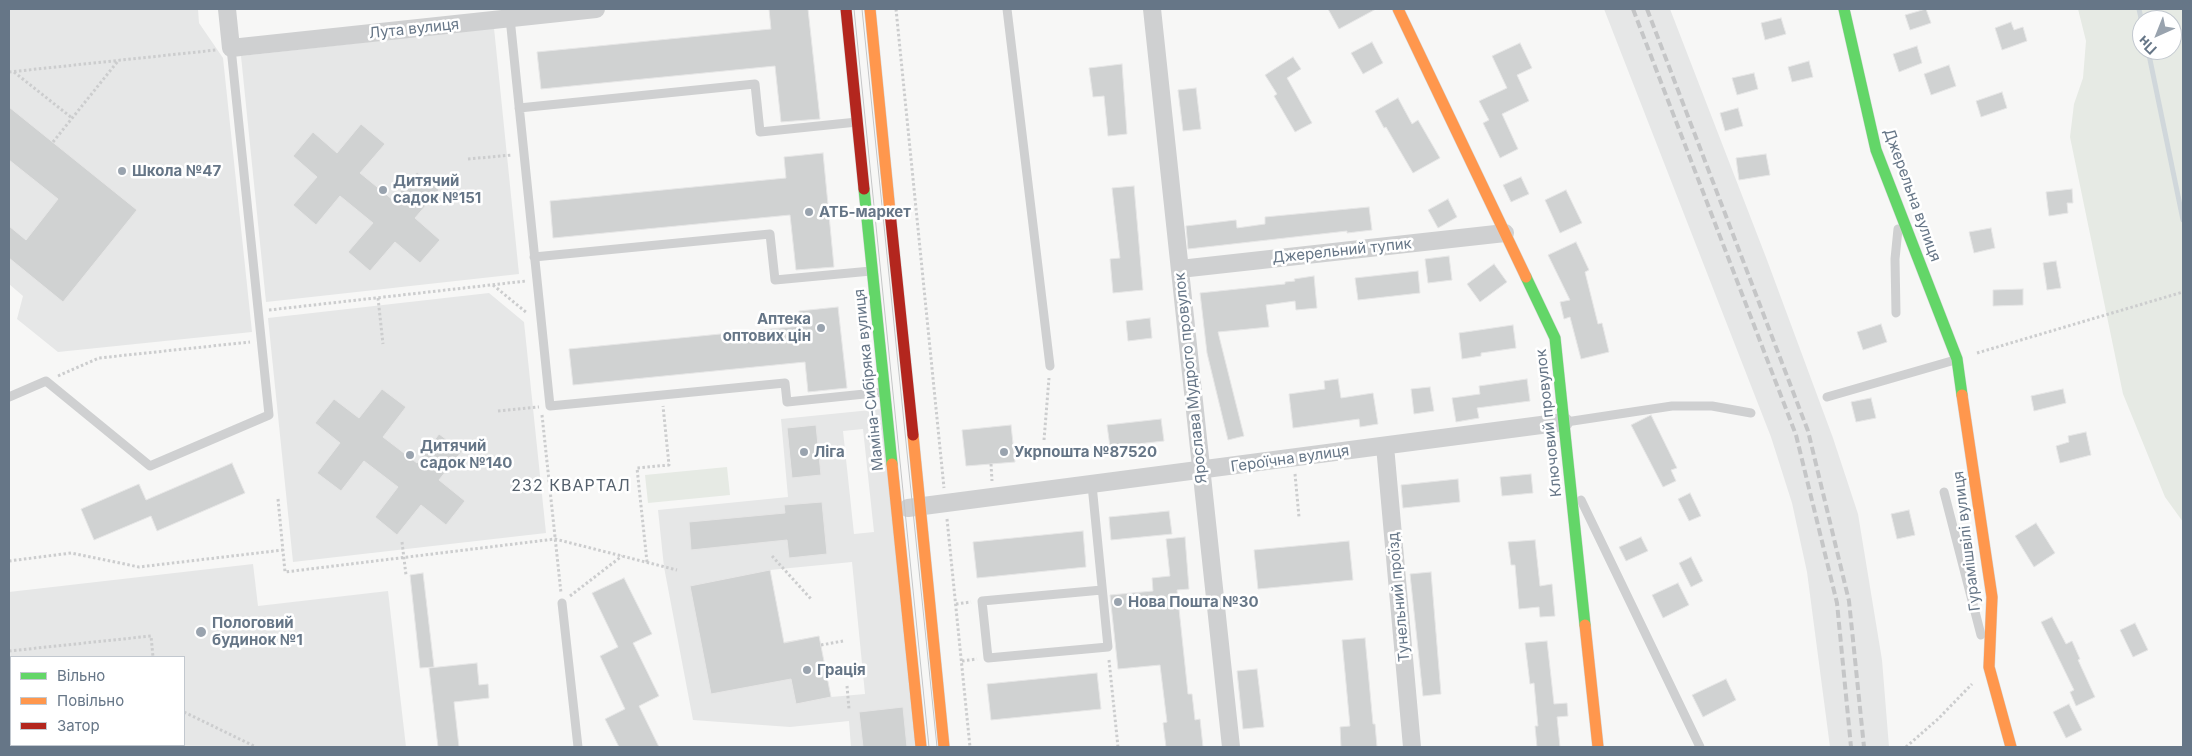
<!DOCTYPE html>
<html>
<head>
<meta charset="utf-8">
<style>
	body { margin:0 }
	#map { position:relative; width:2192px; height:756px; overflow:hidden; background:#f7f7f6; font-family:Inter,sans-serif }
	canvas { display:block }
	.frame { position:absolute; inset:0; border:10px solid #667687; pointer-events:none }
	.legend { position:absolute; left:10px; top:656px; width:175px; height:90px; box-sizing:border-box; background:#fff; border:1px solid #c2c8cf; margin:0; padding:6px 9px; list-style:none; font-size:15px; color:#667687 }
	.legend li { display:flex; align-items:center; gap:10px; height:25px }
	.legend b { width:25px; border:1px solid #c2c8cf }
	.north { position:absolute; left:2132px; top:10px; width:50px; height:50px; box-sizing:border-box; background:#fff; border:1px solid #c2c8cf; border-radius:50%; rotate:224deg; font-size:14px; font-weight:700; line-height:20px; text-align:center; color:#667687 }
	.north::after { content:''; display:block; margin:auto; width:18px; height:22px; background:#99a3ae; clip-path:polygon(50% 0,100% 100%,50% 72%,0 100%) }
</style>
</head>
<body>
<div id="map">
<canvas width="2192" height="756"></canvas>
<div class="frame"></div>
<ul class="legend">
<li><b style="height:6px;background:#63d668"></b>Вільно</li>
<li><b style="height:6px;background:#ff974d"></b>Повільно</li>
<li><b style="height:6px;background:#b3261e"></b>Затор</li>
</ul>
<div class="north">Пн</div>
</div>
<script>
const c = document.querySelector('canvas').getContext('2d');
c.lineJoin = 'round';
function fillPath(path, color) { c.fillStyle = color; c.fill(path, 'evenodd'); }
const toPath = rows => new Path2D(rows.map(r => 'M' + r).join(''));
function strokePath(path, color, width, dash) { c.strokeStyle = color; c.lineWidth = width; c.lineCap = dash ? 'butt' : 'round'; c.setLineDash(dash || []); c.stroke(path); }
function write(font, color, halo, rows, align = 'center') {
  c.font = font + ' Inter,sans-serif'; c.lineWidth = 5; c.setLineDash([]); c.textBaseline = 'middle'; c.strokeStyle = halo; c.fillStyle = color; for (const [text, x, y, turn = 0] of rows) {
    c.save(); c.translate(x, y); c.rotate((+turn || 0) * Math.PI / 180); c.textAlign = isNaN(turn) ? turn : align; if (halo) c.strokeText(text, 0, 0); c.fillText(text, 0, 0); c.restore();
  }
}
fillPath(toPath([
	[9,9,198,9,199,23,223,58,252,332,58,352,17,319,23,296,9,284],
	[1604,9,1670,9,1767,260,1833,438,1858,514,1882,660,1889,747,1830,747,1807,572,1792,503,1771,437],
	[494,28,519,274,266,302,241,56],
	[489,293,524,322,546,533,293,562,268,318],
	[881,409,915,747,851,747,849,721,790,727,693,720,664,567,658,510,788,497,781,419],
	[863,429,874,532,854,534,843,431],
	[852,562,865,694,831,697,819,636,784,642,770,570],
	[253,564,258,606,388,591,406,747,9,747,9,592],
	[184,657,184,745,11,745,11,657]
]), '#e6e7e7');
fillPath(toPath([
	[2078,9,2183,9,2183,522,2165,497,2123,394,2070,137,2074,104,2083,78,2086,41],
	[2142,20,2172,20,2172,50,2142,50],
	[727,467,730,495,648,503,645,475]
]), '#e6eae4');
strokePath(toPath([
	[2139,9,2142,23],
	[2148,50,2183,220]
]), '#d0d7db', 5);
const building = toPath([
	[769,9,808,9,820,119,781,122,775,66,541,89,537,52,771,29,769,9],
	[1328,9,1376,9,1339,29,1328,9],
	[1926,9,1931,23,1910,30,1905,15,1926,9],
	[1781,18,1786,34,1765,40,1761,23,1781,18],
	[2011,22,2014,30,2023,27,2027,41,2002,50,1995,28,2011,22],
	[1372,42,1383,63,1363,74,1351,53,1372,42],
	[1520,43,1532,68,1517,75,1529,101,1502,114,1518,149,1500,158,1483,123,1489,120,1479,101,1507,88,1492,56,1520,43],
	[1917,46,1922,63,1899,72,1893,54,1917,46],
	[1293,57,1301,69,1287,78,1312,123,1295,132,1274,96,1277,94,1265,75,1293,57],
	[1809,61,1813,77,1792,82,1788,67,1809,61],
	[1122,64,1127,134,1108,136,1104,96,1093,97,1089,68,1122,64],
	[1949,65,1956,86,1931,95,1924,74,1949,65],
	[1754,73,1758,89,1737,95,1732,78,1754,73],
	[1196,88,1201,129,1183,131,1178,90,1196,88],
	[2002,92,2007,108,1981,117,1976,101,2002,92],
	[1398,98,1412,124,1418,120,1440,158,1413,173,1386,127,1384,128,1375,111,1398,98],
	[9,107,137,210,63,302,9,258,9,226,26,240,58,199,9,160,9,107],
	[1738,108,1743,126,1725,131,1720,113,1738,108],
	[361,124,385,144,360,173,393,200,417,172,439,190,415,218,440,240,420,263,395,242,370,271,348,252,373,223,340,196,316,225,293,205,317,177,293,156,313,132,337,153,361,124],
	[823,153,834,267,796,270,790,215,553,238,550,201,786,178,784,157,823,153],
	[1766,154,1770,175,1739,180,1736,158,1766,154],
	[1521,177,1529,194,1511,202,1503,185,1521,177],
	[1134,186,1143,290,1113,293,1110,259,1120,258,1112,188,1134,186],
	[2072,189,2073,203,2067,203,2068,213,2049,216,2046,192,2072,189],
	[1566,190,1582,223,1560,233,1545,200,1566,190],
	[1448,199,1457,217,1438,228,1428,210,1448,199],
	[1369,207,1372,230,1347,233,1347,231,1188,249,1186,226,1236,220,1237,228,1265,224,1265,217,1369,207],
	[1991,228,1995,248,1974,253,1969,232,1991,228],
	[1576,242,1589,270,1585,272,1598,324,1602,323,1609,352,1581,359,1570,317,1564,319,1560,302,1570,300,1548,255,1576,242],
	[1449,256,1452,280,1428,283,1425,259,1449,256],
	[2056,261,2061,288,2047,290,2043,263,2056,261],
	[1494,264,1507,282,1480,302,1467,284,1494,264],
	[1418,271,1420,293,1358,300,1355,278,1418,271],
	[1314,276,1317,308,1296,310,1295,301,1266,305,1269,327,1218,332,1244,436,1228,440,1207,353,1200,293,1285,284,1285,282,1295,281,1294,279,1314,276],
	[2023,289,2023,305,1993,306,1993,290,2023,289],
	[838,307,847,388,808,392,805,362,573,385,569,349,801,326,799,311,838,307],
	[1150,318,1152,338,1128,341,1126,321,1150,318],
	[1881,324,1887,342,1863,350,1857,332,1881,324],
	[1513,325,1516,348,1481,353,1481,356,1462,359,1459,333,1513,325],
	[1338,379,1341,398,1373,393,1378,424,1360,427,1359,419,1293,428,1289,394,1325,389,1324,381,1338,379],
	[1527,379,1530,401,1477,408,1479,418,1456,422,1452,398,1480,394,1479,386,1527,379],
	[1430,387,1434,411,1414,414,1411,389,1430,387],
	[382,389,406,407,383,437,417,463,439,434,462,451,439,480,465,501,446,525,421,505,397,535,375,517,398,487,364,461,341,491,317,473,340,443,315,423,334,399,359,418,382,389],
	[2063,389,2066,403,2034,411,2031,396,2063,389],
	[1871,398,1876,418,1856,422,1851,402,1871,398],
	[1651,415,1677,468,1671,470,1676,481,1663,487,1631,425,1651,415],
	[1161,419,1164,441,1110,447,1107,425,1161,419],
	[816,425,821,475,792,478,787,428,816,425],
	[1011,425,1015,462,966,466,962,430,1011,425],
	[2086,432,2091,455,2060,463,2056,446,2069,442,2068,436,2086,432],
	[232,463,245,493,157,531,151,516,94,540,81,509,139,484,146,500,232,463],
	[1531,474,1533,493,1502,496,1500,477,1531,474],
	[1458,479,1460,502,1403,508,1401,485,1458,479],
	[1690,493,1701,516,1689,521,1678,499,1690,493],
	[822,502,827,554,789,558,787,540,691,550,689,522,785,513,784,505,822,502],
	[1909,510,1915,535,1897,539,1891,514,1909,510],
	[1169,511,1172,534,1111,540,1109,517,1169,511],
	[2036,523,2055,553,2034,567,2015,536,2036,523],
	[1083,531,1086,567,977,578,973,542,1083,531],
	[1185,537,1189,589,1177,590,1188,694,1192,694,1195,720,1200,719,1203,747,1166,747,1163,723,1167,722,1160,665,1118,669,1110,595,1153,591,1152,578,1170,576,1166,539,1185,537],
	[1641,537,1648,551,1626,561,1619,547,1641,537],
	[1535,540,1540,586,1552,584,1555,616,1540,617,1539,607,1519,609,1515,565,1511,565,1508,542,1535,540],
	[1349,541,1353,580,1258,589,1254,550,1349,541],
	[1691,557,1703,581,1691,587,1679,563,1691,557],
	[770,570,784,643,819,636,831,697,796,704,791,679,711,694,690,586,770,570],
	[1431,572,1441,694,1423,696,1410,574,1431,572],
	[423,573,434,667,420,668,410,575,423,573],
	[624,578,652,634,633,643,659,696,639,706,659,747,619,747,605,719,625,709,600,656,618,647,592,593,624,578],
	[1678,583,1689,605,1663,618,1652,595,1678,583],
	[2052,617,2066,644,2072,641,2080,659,2078,660,2095,697,2076,706,2070,692,2074,690,2041,622,2052,617],
	[2135,623,2148,650,2133,657,2120,630,2135,623],
	[1365,638,1373,724,1375,724,1377,747,1341,747,1340,727,1350,726,1342,640,1365,638],
	[1547,641,1554,704,1567,703,1568,716,1557,717,1560,747,1537,747,1535,726,1538,726,1534,683,1530,684,1525,643,1547,641],
	[477,663,479,685,488,684,489,698,454,702,459,747,438,747,429,668,477,663],
	[1257,669,1264,727,1243,729,1237,671,1257,669],
	[1097,673,1101,709,991,720,987,684,1097,673],
	[1726,679,1736,700,1703,717,1692,695,1726,679],
	[2069,704,2082,730,2066,738,2053,712,2069,704],
	[903,707,907,747,863,747,859,712,903,707]
]);
fillPath(building, '#d0d2d2');
strokePath(building, '#e6e6e6', 1);
const fast = toPath([
	[1844,9,1876,150,1957,359,1962,395],
	[864,189,892,464],
	[1526,277,1555,338,1585,625]
]);
const slow = toPath([
	[870,9,890,212],
	[1398,9,1526,277],
	[1962,395,1992,597,1989,667,2011,747],
	[913,435,944,747],
	[892,464,921,747],
	[1585,625,1598,747]
]);
const jam = toPath([
	[846,9,864,189],
	[890,212,913,435]
]);
strokePath(fast, '#d4d5d6', 12);
strokePath(slow, '#d4d5d6', 12);
strokePath(jam, '#d4d5d6', 12);
strokePath(toPath([
	[896,9,944,488],
	[9,72,216,50],
	[14,72,72,118],
	[53,142,118,61],
	[468,159,512,155],
	[493,285,527,313],
	[378,298,383,344],
	[269,310,526,281],
	[1977,353,2183,292],
	[58,376,99,358,250,342],
	[498,411,539,407],
	[542,415,561,593],
	[1044,440,1049,378],
	[991,464,992,481],
	[1295,474,1299,517],
	[278,499,285,572,555,539,677,570],
	[947,519,970,747],
	[402,542,406,575],
	[772,556,811,599],
	[9,561,71,553,139,567,283,550],
	[647,562,637,468,669,465,663,406],
	[570,596,622,556],
	[956,604,971,602],
	[821,645,843,641],
	[9,651,151,636,153,657],
	[1109,660,1118,747],
	[962,661,977,659],
	[847,686,849,709],
	[184,712,256,747],
	[106,745,107,747],
	[1906,747,1938,719,1972,684]
]), '#cccdce', 3, [2.5, 2.5]);
strokePath(toPath([
	[1007,9,1050,366],
	[510,18,550,406,785,383,787,402,884,392],
	[519,108,755,84,760,132,857,122],
	[534,257,770,234,775,280,871,271],
	[1896,313,1895,259,1898,229],
	[9,397,46,381,150,466,269,415,231,48],
	[1827,397,1955,360],
	[1566,422,1672,406,1712,406,1751,413],
	[1092,485,1108,647,988,658,982,601,1102,590],
	[1944,492,1981,635],
	[1581,500,1700,747],
	[562,603,578,747]
]), '#cfd0d1', 9);
strokePath(toPath([
	[227,9,231,48,596,9],
	[1152,9,1231,747],
	[1180,269,1505,233],
	[1385,446,1412,747],
	[908,508,1564,422]
]), '#cfd0d1', 18);
strokePath(fast, '#63d668', 11);
strokePath(slow, '#ff974d', 11);
strokePath(jam, '#b3261e', 11);
strokePath(toPath([
	[854,9,929,747],
	[862,9,937,747]
]), '#c5c6c7', 1);
strokePath(toPath([
	[1633,9,1796,435,1837,603,1851,747],
	[1647,9,1808,431,1849,601,1864,747]
]), '#c5c6c7', 4, [8, 4]);
for (const [x, y, r, color] of [
	[122,171,5,"#99a3ae"],
	[383,190,5,"#99a3ae"],
	[809,212,5,"#99a3ae"],
	[821,328,5,"#99a3ae"],
	[804,452,5,"#99a3ae"],
	[1004,452,5,"#99a3ae"],
	[410,455,5,"#99a3ae"],
	[1118,602,5,"#99a3ae"],
	[201,632,6,"#99a3ae"],
	[807,670,5,"#99a3ae"]
]) { const dot = new Path2D(); dot.arc(x, y, r, 0, 2 * Math.PI); c.fillStyle = color; c.fill(dot); strokePath(dot, '#fff', 2); }
write('15px', '#667687', '#fff', [
	["Лута вулиця",414,29,-6],
	["Джерельна вулиця",1912,195,70],
	["Джерельний тупик",1342,251,-6],
	["Ярослава Мудрого провулок",1191,378,-96],
	["Маміна-Сибіряка вулиця",869,380,-96],
	["Ключовий провулок",1549,423,-96],
	["Героїчна вулиця",1290,459,-8],
	["Гурамішвілі вулиця",1967,541,-97],
	["Тунельний проїзд",1399,597,-95]
]);
write('bold 15px', '#667687', '#fff', [
	["Школа №47",132,171],
	["Дитячий",393,181],
	["садок №151",393,198],
	["АТБ-маркет",819,212],
	["Аптека",811,319,"right"],
	["оптових цін",811,336,"right"],
	["Дитячий",420,446],
	["садок №140",420,463],
	["Ліга",814,452],
	["Укрпошта №87520",1014,452],
	["Нова Пошта №30",1128,602],
	["Пологовий",212,623],
	["будинок №1",212,640],
	["Грація",817,670]
], 'left');
c.letterSpacing = '1px';
write('16px', '#54606c', '#fff', [
	["232 КВАРТАЛ",571,486]
]);
c.letterSpacing = '0px';
</script>
</body>
</html>
